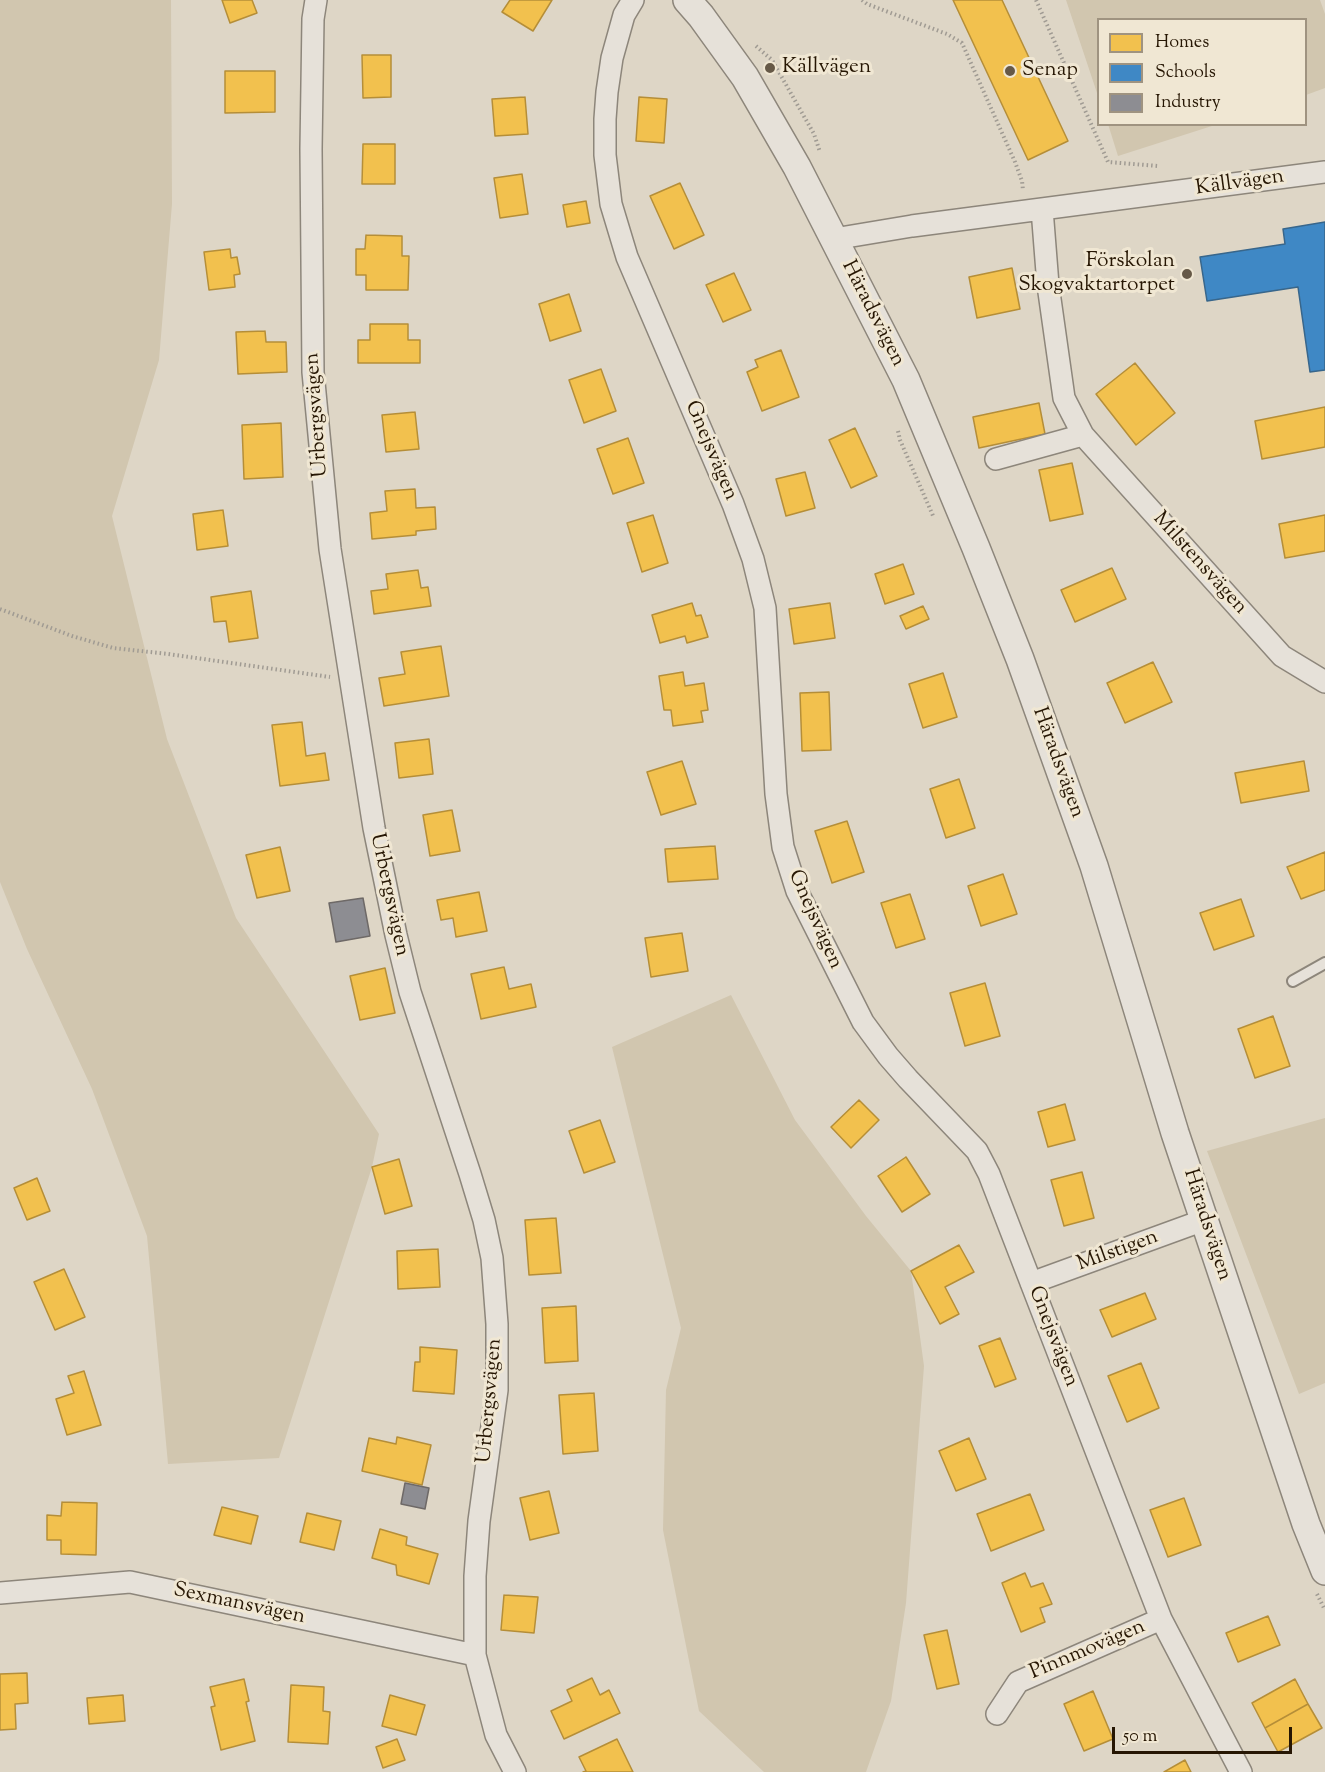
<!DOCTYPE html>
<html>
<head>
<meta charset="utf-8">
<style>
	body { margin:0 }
	#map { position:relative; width:1325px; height:1772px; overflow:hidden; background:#ded6c6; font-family:"Sorts Mill Goudy",serif }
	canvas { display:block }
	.legend { position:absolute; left:1097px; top:18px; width:210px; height:108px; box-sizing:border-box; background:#f0e7d3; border:2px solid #9f9380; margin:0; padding:8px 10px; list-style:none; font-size:18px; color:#261603 }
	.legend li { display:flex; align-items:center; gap:12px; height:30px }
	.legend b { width:30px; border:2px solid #9f9380 }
	.scale { position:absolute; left:1112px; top:1727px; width:180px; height:27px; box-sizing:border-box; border:3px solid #261603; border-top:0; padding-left:8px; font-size:18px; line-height:21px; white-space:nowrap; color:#261603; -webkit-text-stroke:4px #f0e7d3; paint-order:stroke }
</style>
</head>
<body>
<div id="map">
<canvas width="1325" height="1772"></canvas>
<ul class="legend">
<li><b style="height:16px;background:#f2c14e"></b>Homes</li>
<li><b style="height:16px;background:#3f88c5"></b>Schools</li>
<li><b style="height:16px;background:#8d8d92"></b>Industry</li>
</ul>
<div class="scale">50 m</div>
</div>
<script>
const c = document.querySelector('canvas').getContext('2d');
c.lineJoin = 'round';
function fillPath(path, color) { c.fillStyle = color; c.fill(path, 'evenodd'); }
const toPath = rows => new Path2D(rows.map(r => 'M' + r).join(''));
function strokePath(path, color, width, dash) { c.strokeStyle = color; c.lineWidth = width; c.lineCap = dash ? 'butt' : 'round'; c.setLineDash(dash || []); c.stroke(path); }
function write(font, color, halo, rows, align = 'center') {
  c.font = font + ' "Sorts Mill Goudy",serif'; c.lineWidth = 6; c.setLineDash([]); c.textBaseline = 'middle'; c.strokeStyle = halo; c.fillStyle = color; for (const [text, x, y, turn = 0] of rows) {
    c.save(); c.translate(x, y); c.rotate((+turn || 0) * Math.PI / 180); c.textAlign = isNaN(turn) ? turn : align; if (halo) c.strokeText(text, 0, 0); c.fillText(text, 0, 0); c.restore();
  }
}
fillPath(toPath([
	[0,0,171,0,172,204,159,360,112,516,167,739,236,918,379,1134,372,1167,279,1458,168,1464,147,1236,92,1089,27,949,0,882],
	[1066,0,1320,0,1325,14,1325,88,1306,95,1306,20,1098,20,1098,96],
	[1108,124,1215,124,1215,125,1118,156],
	[731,995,795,1120,866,1216,911,1271,924,1366,906,1603,891,1701,866,1772,764,1772,699,1711,663,1530,666,1390,681,1328,612,1047],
	[1325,1118,1325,1383,1299,1394,1207,1151]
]), '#d1c6af');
const homes = toPath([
	[222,0,252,0,257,13,230,23,222,0],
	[510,0,552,0,533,31,502,12,510,0],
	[953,0,1002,0,1068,141,1028,160,953,0],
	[362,55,391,55,391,97,363,98,362,55],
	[225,71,275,71,275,112,225,113,225,71],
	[525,97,528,134,495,136,492,99,525,97],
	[639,97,667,99,664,143,636,141,639,97],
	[363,144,395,144,395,184,362,184,363,144],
	[522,174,528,214,500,218,494,178,522,174],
	[680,183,704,235,674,249,650,196,680,183],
	[586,201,590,223,567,227,563,205,586,201],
	[366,235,402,236,402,256,409,256,408,290,366,290,366,275,356,275,356,249,365,249,366,235],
	[230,249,231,258,237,257,240,274,234,275,235,287,209,290,204,252,230,249],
	[1012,268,1020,309,977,318,969,277,1012,268],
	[734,273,751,310,723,322,706,285,734,273],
	[569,294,581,331,550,341,539,304,569,294],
	[370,324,408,324,408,340,420,340,420,363,358,363,358,340,370,340,370,324],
	[265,331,266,342,286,342,287,372,238,374,236,332,265,331],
	[781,350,799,397,762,411,747,372,758,367,755,360,781,350],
	[1135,363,1175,413,1136,445,1096,394,1135,363],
	[601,369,616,411,584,423,569,380,601,369],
	[1039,403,1045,434,979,448,973,417,1039,403],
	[1325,407,1325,447,1262,459,1255,421,1325,407],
	[415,412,419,449,386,452,382,415,415,412],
	[281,423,283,477,244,479,242,425,281,423],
	[855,428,877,476,851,488,829,440,855,428],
	[628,438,644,483,613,494,597,449,628,438],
	[1072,463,1083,514,1050,521,1039,470,1072,463],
	[805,472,815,508,786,516,776,479,805,472],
	[415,489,416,508,435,507,436,529,416,531,416,535,372,539,370,513,387,511,385,491,415,489],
	[223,510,228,546,197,550,193,514,223,510],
	[653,515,668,563,642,572,627,523,653,515],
	[1325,515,1325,551,1285,558,1279,524,1325,515],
	[903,564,914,594,885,604,875,574,903,564],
	[1112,568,1126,599,1075,622,1061,590,1112,568],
	[418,570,421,588,428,587,431,606,374,614,371,591,388,589,386,574,418,570],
	[251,591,258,638,229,642,226,621,214,622,211,597,251,591],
	[692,603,696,616,701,615,708,637,687,643,685,636,660,643,652,615,692,603],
	[830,603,835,638,794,644,789,609,830,603],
	[923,606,929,619,906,629,900,616,923,606],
	[441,646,449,696,384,706,379,678,405,674,401,652,441,646],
	[1153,662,1172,702,1125,723,1107,683,1153,662],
	[683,672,685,686,704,683,708,710,701,711,703,722,673,726,671,710,664,710,659,676,683,672],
	[943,673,957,717,923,728,909,684,943,673],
	[829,692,831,750,802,751,800,693,829,692],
	[302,722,306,756,325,753,329,780,280,786,272,725,302,722],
	[429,739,433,774,399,778,395,743,429,739],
	[682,761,696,804,661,815,647,772,682,761],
	[1304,761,1309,791,1241,803,1235,773,1304,761],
	[959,779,975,828,946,838,930,789,959,779],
	[452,810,460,851,430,856,423,815,452,810],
	[847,821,864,872,832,883,815,831,847,821],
	[715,846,718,879,668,882,665,849,715,846],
	[280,847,290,891,257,898,246,855,280,847],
	[1325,852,1325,890,1301,899,1287,867,1325,852],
	[1003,874,1017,914,981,926,968,886,1003,874],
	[479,892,487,931,456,937,453,918,441,920,437,900,479,892],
	[910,894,925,939,896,948,881,903,910,894],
	[1241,899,1254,936,1214,950,1200,913,1241,899],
	[682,933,688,971,651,977,645,938,682,933],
	[504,967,509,989,531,984,536,1007,481,1019,471,974,504,967],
	[385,968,395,1013,360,1020,350,976,385,968],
	[985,983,1000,1036,965,1046,950,993,985,983],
	[1273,1016,1290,1066,1255,1078,1238,1029,1273,1016],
	[859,1100,879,1120,851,1148,831,1127,859,1100],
	[1065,1104,1075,1140,1048,1147,1038,1112,1065,1104],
	[600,1120,615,1162,584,1173,569,1131,600,1120],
	[906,1157,930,1194,902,1212,878,1176,906,1157],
	[399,1159,412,1206,385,1214,372,1167,399,1159],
	[1082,1172,1094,1218,1064,1226,1051,1180,1082,1172],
	[37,1178,50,1211,27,1220,14,1188,37,1178],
	[556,1218,561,1273,529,1275,525,1220,556,1218],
	[959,1245,974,1272,945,1287,959,1314,940,1324,911,1271,959,1245],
	[438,1249,440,1287,398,1289,397,1251,438,1249],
	[64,1269,85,1317,55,1330,34,1282,64,1269],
	[1145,1293,1156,1319,1112,1337,1100,1310,1145,1293],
	[576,1306,578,1361,545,1363,542,1308,576,1306],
	[1000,1338,1016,1379,995,1387,979,1346,1000,1338],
	[420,1347,457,1350,454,1394,413,1391,415,1362,420,1362,420,1347],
	[1141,1363,1159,1408,1127,1422,1108,1376,1141,1363],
	[84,1371,101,1425,67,1435,56,1399,74,1393,68,1376,84,1371],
	[594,1393,598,1451,563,1454,559,1395,594,1393],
	[397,1437,431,1445,422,1485,362,1471,369,1438,396,1444,397,1437],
	[969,1438,986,1479,956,1491,939,1451,969,1438],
	[549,1491,559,1533,530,1540,520,1498,549,1491],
	[1030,1494,1044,1530,991,1551,977,1514,1030,1494],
	[1184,1498,1201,1545,1168,1557,1150,1510,1184,1498],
	[62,1502,97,1503,96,1555,61,1554,61,1540,47,1540,47,1515,61,1516,62,1502],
	[222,1507,258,1516,251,1544,214,1535,222,1507],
	[307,1513,341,1521,334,1550,300,1542,307,1513],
	[380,1529,407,1537,406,1545,438,1554,429,1584,397,1575,396,1565,372,1558,380,1529],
	[1025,1573,1031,1587,1043,1583,1052,1604,1040,1608,1045,1622,1021,1632,1002,1583,1025,1573],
	[504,1595,538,1597,534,1633,501,1630,504,1595],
	[1268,1616,1280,1645,1238,1662,1226,1633,1268,1616],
	[947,1630,959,1684,937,1689,924,1635,947,1630],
	[27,1673,28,1703,15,1704,16,1729,0,1730,0,1674,27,1673],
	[592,1678,600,1695,609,1690,620,1713,564,1739,551,1711,572,1701,567,1690,592,1678],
	[244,1679,249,1701,246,1702,255,1741,221,1750,211,1707,215,1706,210,1687,244,1679],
	[1295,1679,1308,1704,1265,1728,1252,1703,1295,1679],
	[291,1685,324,1687,323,1711,330,1712,328,1744,288,1742,291,1685],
	[1093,1691,1113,1739,1084,1751,1064,1704,1093,1691],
	[123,1695,125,1721,89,1724,87,1698,123,1695],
	[390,1695,425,1705,416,1735,382,1726,390,1695],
	[1308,1704,1322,1728,1278,1752,1265,1728,1308,1704],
	[397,1739,405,1760,383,1768,376,1747,397,1739],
	[617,1739,633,1772,583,1772,586,1771,579,1757,617,1739],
	[1185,1760,1191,1772,1164,1772,1185,1760]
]);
fillPath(homes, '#f2c14e');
strokePath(homes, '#b58e38', 1.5);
const schools = toPath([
	[1325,222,1325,370,1310,372,1298,287,1207,301,1200,257,1285,244,1283,229,1325,222]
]);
fillPath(schools, '#3f88c5');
strokePath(schools, '#38668b', 1.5);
const industry = toPath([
	[363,898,370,936,336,942,329,903,363,898],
	[405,1483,429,1488,425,1509,401,1504,405,1483]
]);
fillPath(industry, '#8d8d92');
strokePath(industry, '#6e6967', 1.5);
const service = toPath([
	[1293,981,1325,963]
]);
const minor = toPath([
	[316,0,313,19,311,149,313,372,330,549,374,828,396,935,410,992,470,1174,484,1220,492,1258,497,1324,497,1390,479,1521,475,1576,475,1655,496,1735,515,1772],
	[633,0,624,15,612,58,607,92,605,119,605,155,611,204,627,257,733,504,753,559,765,608,776,794,783,847,797,891,863,1022,888,1056,908,1079,977,1151,989,1174,1161,1619,1241,1772],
	[1042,209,1048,285,1064,398,1083,435,1282,656,1325,682],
	[834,239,912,226,1325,172],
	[996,459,1083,435],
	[1031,1283,1204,1220],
	[0,1593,130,1582,475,1655],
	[997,1714,1018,1682,1161,1619]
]);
const tertiary = toPath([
	[687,0,701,16,745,77,797,167,906,380,976,548,1020,659,1094,866,1175,1133,1306,1524,1325,1571]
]);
strokePath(service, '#8d867b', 14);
strokePath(minor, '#8d867b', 24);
strokePath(tertiary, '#8d867b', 30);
strokePath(toPath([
	[862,0,867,4,947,34,962,43,1015,162,1022,181,1023,190],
	[1036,0,1108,162,1158,166],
	[756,46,772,60,814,134,820,152],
	[898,431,900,440,934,518],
	[0,609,72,636,113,648,168,654,330,677],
	[1317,1594,1325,1610]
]), '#a09b93', 4, [1.5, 3]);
strokePath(service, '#e6e1d9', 10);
strokePath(minor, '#e6e1d9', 21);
strokePath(tertiary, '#e6e1d9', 27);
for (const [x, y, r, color] of [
	[770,68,6,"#665947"],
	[1010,71,6,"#665947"],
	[1187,274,6,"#665947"]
]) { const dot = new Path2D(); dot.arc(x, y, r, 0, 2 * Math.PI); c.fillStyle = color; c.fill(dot); strokePath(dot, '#f0e7d3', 2); }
write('21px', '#261603', '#f0e7d3', [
	["Källvägen",782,68],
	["Senap",1022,71],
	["Förskolan",1175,262,"right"],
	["Skogvaktartorpet",1175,286,"right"]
], 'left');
write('21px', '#261603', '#f0e7d3', [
	["Källvägen",1240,184,-8],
	["Häradsvägen",872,314,63],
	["Urbergsvägen",318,415,-94],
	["Gnejsvägen",710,451,67],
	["Milstensvägen",1199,564,48],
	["Häradsvägen",1057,763,70],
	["Urbergsvägen",388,895,78],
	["Gnejsvägen",814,920,66],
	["Häradsvägen",1206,1225,72],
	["Milstigen",1118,1252,-20],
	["Gnejsvägen",1052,1337,69],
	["Urbergsvägen",491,1401,-85],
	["Sexmansvägen",239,1605,12],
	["Pinnmovägen",1088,1651,-23]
]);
</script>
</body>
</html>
